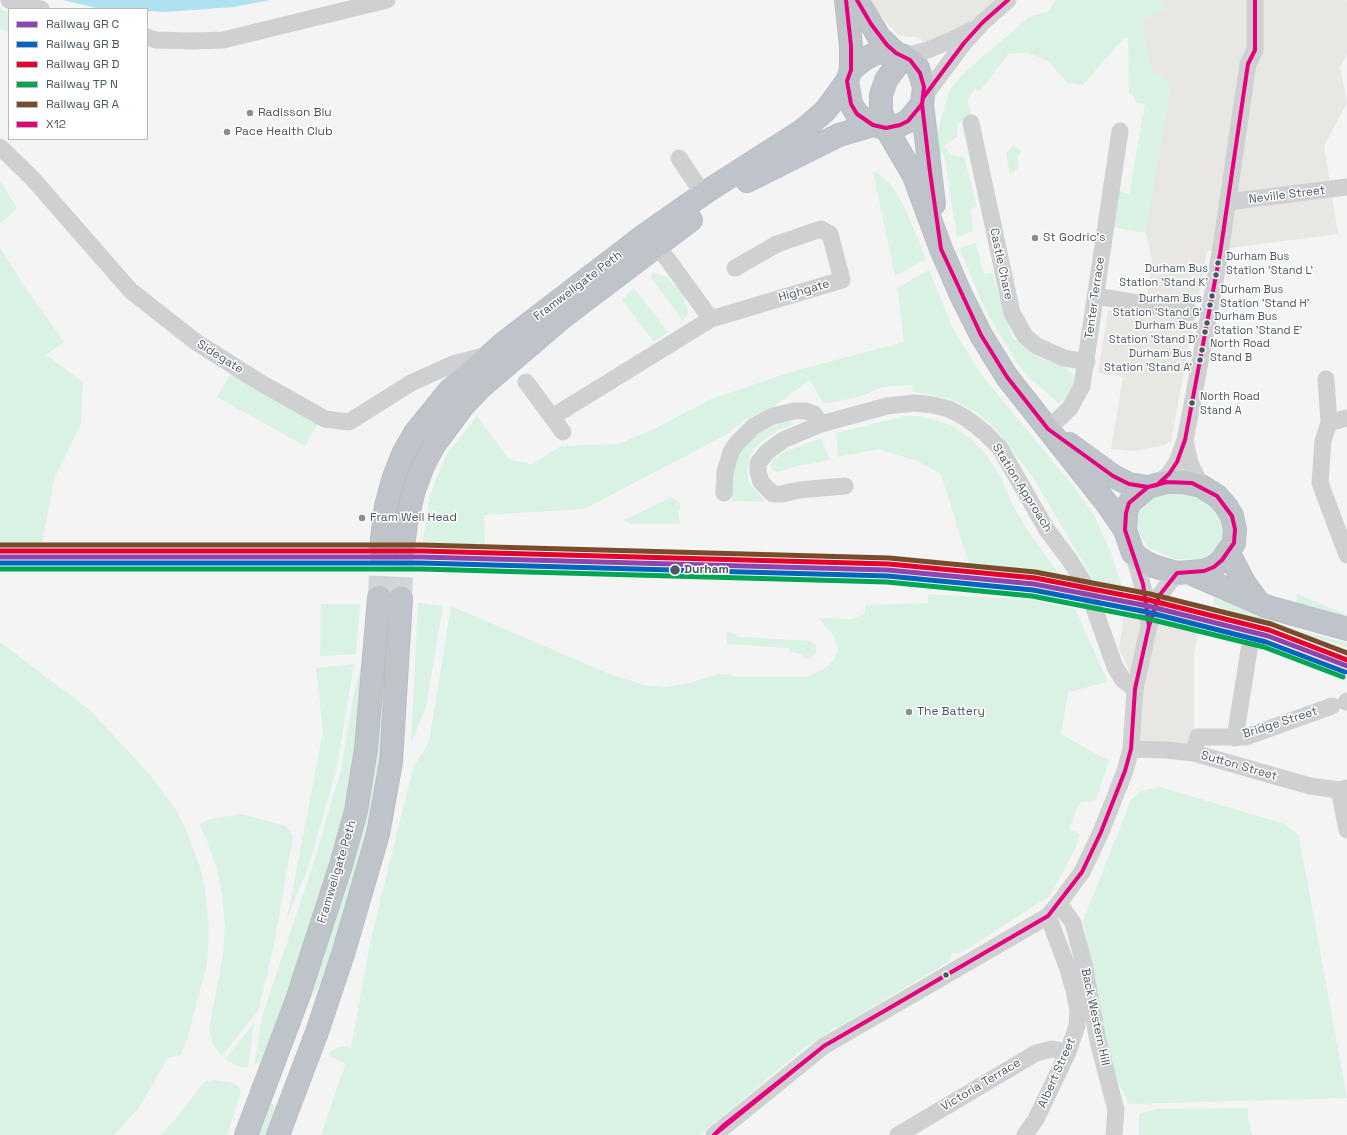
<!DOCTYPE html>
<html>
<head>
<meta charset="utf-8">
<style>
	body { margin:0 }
	#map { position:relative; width:1347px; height:1135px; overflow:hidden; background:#f4f4f4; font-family:"Space Grotesk",sans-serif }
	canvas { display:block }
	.legend { position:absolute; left:8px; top:8px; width:140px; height:132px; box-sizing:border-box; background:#fff; border:1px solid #b7bbc0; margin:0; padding:5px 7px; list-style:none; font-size:12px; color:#4a5661 }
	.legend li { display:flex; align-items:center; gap:8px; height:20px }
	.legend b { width:20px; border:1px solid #b7bbc0 }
</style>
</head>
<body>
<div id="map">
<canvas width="1347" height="1135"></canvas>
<ul class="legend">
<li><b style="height:5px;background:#8e44ad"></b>Railway GR C</li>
<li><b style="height:5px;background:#0065bd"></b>Railway GR B</li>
<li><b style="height:5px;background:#e4002b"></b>Railway GR D</li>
<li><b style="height:5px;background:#00a651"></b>Railway TP N</li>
<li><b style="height:5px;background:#7a4b2a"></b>Railway GR A</li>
<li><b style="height:5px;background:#e5007d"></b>X12</li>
</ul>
</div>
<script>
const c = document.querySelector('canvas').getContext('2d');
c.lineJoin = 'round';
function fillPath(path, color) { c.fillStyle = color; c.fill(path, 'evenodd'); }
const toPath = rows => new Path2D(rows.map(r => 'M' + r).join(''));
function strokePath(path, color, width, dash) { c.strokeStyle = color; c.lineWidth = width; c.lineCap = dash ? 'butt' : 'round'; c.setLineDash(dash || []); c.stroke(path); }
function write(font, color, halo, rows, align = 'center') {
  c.font = font + ' "Space Grotesk",sans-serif'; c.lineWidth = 3; c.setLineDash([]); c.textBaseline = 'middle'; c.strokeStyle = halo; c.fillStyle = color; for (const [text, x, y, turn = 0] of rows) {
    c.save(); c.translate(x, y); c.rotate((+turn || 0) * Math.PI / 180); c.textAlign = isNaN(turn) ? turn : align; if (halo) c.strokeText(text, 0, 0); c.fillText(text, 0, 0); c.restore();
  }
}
fillPath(toPath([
	[871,0,1008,0,928,50,920,38,898,35,875,10],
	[1105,0,1346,0,1347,3,1347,54,1340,67,1347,103,1324,146,1338,234,1207,251,1171,441,1164,445,1133,451,1111,449,1123,377,1098,373,1108,310,1145,315,1152,260,1146,233,1149,86,1128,37],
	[1126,598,1201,613,1194,655,1194,726,1198,737,1194,753,1131,749,1131,675,1119,649]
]), '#e8e7e3');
fillPath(toPath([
	[1055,0,1161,0,1166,9,1142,20,1152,72,1165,77,1171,88,1146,233,1121,229,1106,224,1118,191,1129,194,1145,104,1136,103,1134,97,1129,93,1128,37,1122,40,1083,85,1067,83,1048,61,1028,53,1008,54,980,91,975,88,968,100,971,115,957,124,957,137,944,146,951,155,964,157,977,207,970,209,973,231,957,237,944,154,940,155,937,149,938,129,950,89,965,72,1029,17,1049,11],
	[0,9,9,12,9,32,0,29],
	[1014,145,1021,152,1017,157,1019,167,1010,175,1006,153],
	[873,172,877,172,892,186,906,210,926,259,895,276],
	[0,181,17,208,0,224],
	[976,243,984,274,992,273,1013,338,1042,359,1063,366,1073,374,1075,382,1065,399,1059,404,1027,375,1016,362,985,309,959,248],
	[0,248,27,290,64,342,46,355,83,382,81,424,54,479,41,549,0,549],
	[929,270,953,329,981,374,1073,486,1094,515,1110,551,1126,598,1101,593,1032,476,996,429,976,412,951,399,914,392,911,385,882,387,865,395,836,402,823,403,810,380,773,407,744,420,726,435,584,509,484,515,485,549,422,548,429,499,436,479,447,454,477,416,509,459,532,464,561,446,619,444,654,429,709,400,787,373,904,342,897,288],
	[654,273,667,277,682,293,688,310,687,316,683,321,650,276],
	[634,288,668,332,654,342,622,300],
	[231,373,318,424,305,446,217,397],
	[905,416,920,416,953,426,971,439,984,452,1001,478,1013,506,1032,537,1069,587,1035,579,969,573,968,561,941,474,917,461,879,449,838,457,836,433],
	[788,420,794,424,781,429,762,441,754,449,749,459,747,470,748,479,751,486,764,499,764,502,732,501,733,469,739,455,749,441,761,432],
	[821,438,830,460,796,466,778,472,772,470,771,465,773,460,782,453],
	[1185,494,1205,501,1219,512,1225,526,1224,539,1212,555,1197,560,1175,559,1148,547,1140,535,1136,519,1144,506,1158,495],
	[672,497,680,504,680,511,678,509,680,524,630,524,624,520],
	[928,594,1033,600,1075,609,1108,682,1068,692,1061,734,1109,761,1095,801,1081,802,1078,806,1069,829,1080,834,1075,849,1050,896,961,953,952,953,950,961,837,1028,833,1027,830,1032,803,1049,700,1135,321,1135,345,1064,328,1055,333,1049,343,1046,351,1048,370,943,413,768,429,742,451,606,607,673,645,685,665,687,689,683,717,674,729,674,736,677,807,677,824,669,834,660,838,651,834,636,818,618,852,619,865,614,865,605,928,603],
	[1215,594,1285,627,1347,643,1347,647,1278,628,1213,605],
	[1297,594,1347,615,1347,617,1296,603],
	[384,600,391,600,383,757,374,809,342,923,319,986,304,1009,323,945],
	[418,603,443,606,426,707,411,743],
	[321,604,360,604,356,654,320,656],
	[726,631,740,637,811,641,816,646,816,653,814,656,806,659,800,654,790,652,788,648,727,644],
	[0,642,91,711,150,775,175,808,185,827,200,867,205,889,209,929,207,963,190,1029,181,1055,168,1058,139,1108,114,1135,0,1135],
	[354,664,337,767,308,868,287,919,323,731,316,668],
	[361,666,357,743,348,797,339,830,311,926,263,1057,254,1066,263,1013,313,865,341,770,353,697],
	[1160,787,1285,824,1299,836,1347,1098,1129,1104,1111,1068,1083,921,1131,800,1141,791],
	[242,814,286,826,293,836,274,945,258,1011,222,1056,213,1045,209,1029,223,955,225,928,222,895,217,868,200,824,209,819],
	[254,1023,248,1067,240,1067,225,1059],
	[213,1080,230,1082,238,1086,241,1092,227,1135,160,1135,174,1121,204,1082],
	[270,1102,275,1106,266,1135,255,1135],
	[1248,1108,1248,1118,1252,1135,1139,1135,1139,1114,1157,1109]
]), '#d9f2e3');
fillPath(toPath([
	[63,0,270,0,233,7,165,12,147,11,147,9,96,8]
]), '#aee2f0');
strokePath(toPath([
	[379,598,381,547],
	[401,599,403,547]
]), '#d2d4d7', 22, [22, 11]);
const highway = toPath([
	[846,0,851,46,851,70],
	[857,0,879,37,896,53],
	[904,56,886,80,881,95,881,111,886,128,914,176,941,249,961,295,981,335,1007,377,1108,505,1125,530],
	[922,104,934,204],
	[747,181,839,135,873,125],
	[1069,444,1113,476,1129,484,1148,487],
	[1167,482,1184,482,1201,486,1217,496,1226,506,1232,516,1235,529,1234,543,1222,560,1214,567,1204,571,1177,573,1153,566,1143,561,1133,553,1125,530,1126,513,1129,503,1148,487,1167,482],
	[381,547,386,506,393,480,403,454,415,433,449,391,505,342,646,234,709,190,803,130,826,110,847,81,851,70,863,60,876,53,888,52,904,56,910,60,918,68,924,87,922,104,908,121,900,125,886,128,873,125,857,114,851,104,847,81],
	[403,547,406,523,414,490,423,466,434,445,463,406,480,388,563,317,691,220],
	[1228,552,1245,584,1259,603],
	[1190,573,1268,607,1347,629],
	[246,1135,297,1000,341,865,356,811,366,749,379,598],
	[278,1135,317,1032,344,951,378,834,391,762,401,599]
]);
strokePath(highway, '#b9bec3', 24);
strokePath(toPath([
	[9,0,41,9],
	[147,37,156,40,193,41,223,40,387,0],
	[904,56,928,50,954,39,971,30],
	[923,98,964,43,983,22,1008,0],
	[971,123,1012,313,1025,336,1037,346,1064,358,1087,362],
	[0,147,32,178,131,291,196,342,261,383,325,419,349,422,411,383,453,364,491,354],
	[679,158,703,194],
	[1227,202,1347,187],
	[648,237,668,260,711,319],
	[1096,296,1190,312],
	[1326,379,1329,423,1323,441,1320,483,1347,555],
	[526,382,563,432],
	[552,417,711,319,842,280,830,234,821,229,777,244,735,268],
	[1329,423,1347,418],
	[1048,429,1070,408,1082,386,1120,131],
	[1185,441,1190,463,1201,486],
	[1157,485,1169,474,1177,462,1185,440,1192,405,1220,254,1248,64,1255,50,1255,0],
	[845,486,799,490,782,494,773,494,761,482,758,472,758,463,767,452,783,440,821,424,887,406,915,403,933,405,949,409,966,418,984,432,1000,448,1047,530,1069,559,1087,588,1115,667,1123,680,1135,689],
	[724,493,725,472,731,452,737,443,754,426,773,416,794,411,806,411,814,414,821,424],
	[1133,553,1145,594,1148,620],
	[1346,702,1347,701],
	[1235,738,1249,650],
	[1131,749,1166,750,1194,753,1310,786,1339,790,1347,788],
	[1194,753,1198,737,1246,737,1332,706],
	[1339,790,1347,830],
	[1059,903,1073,923,1084,964,1098,1041,1116,1110,1114,1135],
	[714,1135,824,1046,1048,916,1059,903,1082,872,1101,832,1125,771,1131,749,1135,689,1149,626,1159,596,1177,573],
	[898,1135,1036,1053,1052,1049,1068,1052],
	[1025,1135,1036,1119,1068,1052,1077,1026,1078,1011,1074,990,1067,966,1048,916]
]), '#ced0d2', 17);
strokePath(highway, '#bec4c9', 22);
strokePath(toPath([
	[846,0,851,46,851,70,847,81,851,104,857,114,873,125,886,128,900,125,908,121,922,104,924,87,920,73,910,60,896,53,887,45,871,24,857,0],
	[1008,0,983,22,964,43,923,98,922,104,930,172,941,249,981,335,1007,377,1048,429,1113,476,1129,484,1148,487,1157,485,1169,474,1177,462,1185,440,1220,254,1248,64,1255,50,1255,0],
	[1167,482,1192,483,1217,496,1232,516,1235,529,1234,543,1222,560,1214,567,1204,571,1177,573,1159,596,1149,626,1143,584,1125,530,1126,513,1129,503,1148,487,1167,482],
	[1125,771,1131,749,1135,689,1149,626],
	[1101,832,1125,771],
	[1101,832,1125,771],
	[1048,916,1082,872,1101,832],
	[824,1046,714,1135,724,1125,824,1046],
	[824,1046,1048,916],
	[824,1046,1048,916]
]), '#e5007d', 4);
strokePath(toPath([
	[0,557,421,557,888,570,1034,584,1148,606,1268,636,1347,666]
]), '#8e44ad', 5);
strokePath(toPath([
	[0,563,421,563,888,576,1033,590,1147,612,1266,642,1345,672]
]), '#0065bd', 5);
strokePath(toPath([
	[0,551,421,551,889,564,1035,578,1149,600,1269,630,1347,660]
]), '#e4002b', 5);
strokePath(toPath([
	[0,569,421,569,887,582,1032,596,1145,618,1264,647,1343,677]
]), '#00a651', 5);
strokePath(toPath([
	[0,545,421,545,889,558,1035,572,1150,594,1271,624,1347,653]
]), '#7a4b2a', 5);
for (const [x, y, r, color] of [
	[250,113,4,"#868d94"],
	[227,132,4,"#868d94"],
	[1035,238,4,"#868d94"],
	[1218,263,3.5,"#4a5661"],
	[1216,275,3.5,"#4a5661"],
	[1212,296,3.5,"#4a5661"],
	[1210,305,3.5,"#4a5661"],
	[1207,323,3.5,"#4a5661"],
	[1205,332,3.5,"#4a5661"],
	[1202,350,3.5,"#4a5661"],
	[1200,360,3.5,"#4a5661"],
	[1192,403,3.5,"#4a5661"],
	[362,518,4,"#868d94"],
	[675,570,5.5,"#4a5661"],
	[909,712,4,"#868d94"],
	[946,975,3.5,"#4a5661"]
]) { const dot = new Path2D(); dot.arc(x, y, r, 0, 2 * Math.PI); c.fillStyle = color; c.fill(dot); strokePath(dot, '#fff', 1.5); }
write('11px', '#4a5661', '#fff', [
	["Durham Bus",1226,257],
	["Station 'Stand L'",1226,271],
	["Durham Bus",1208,269,"right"],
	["Station 'Stand K'",1208,283,"right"],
	["Durham Bus",1220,290],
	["Station 'Stand H'",1220,304],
	["Durham Bus",1202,299,"right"],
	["Station 'Stand G'",1202,313,"right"],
	["Durham Bus",1214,317],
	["Station 'Stand E'",1214,331],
	["Durham Bus",1198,326,"right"],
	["Station 'Stand D'",1198,340,"right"],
	["North Road",1210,344],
	["Stand B",1210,358],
	["Durham Bus",1192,354,"right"],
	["Station 'Stand A'",1192,368,"right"],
	["North Road",1200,397],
	["Stand A",1200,411]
], 'left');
write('12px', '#4a5661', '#fff', [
	["Radisson Blu",258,113],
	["Pace Health Club",235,132],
	["St Godric's",1043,238],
	["Fram Well Head",370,518],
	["The Battery",917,712]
], 'left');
write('12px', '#4a5661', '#fff', [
	["Neville Street",1287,195,-7],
	["Castle Chare",1001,264,78],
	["Framwellgate Peth",578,286,-37],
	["Highgate",804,291,-16],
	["Tenter Terrace",1095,298,-82],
	["Sidegate",220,357,32],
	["Station Approach",1022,488,58],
	["Bridge Street",1280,723,-18],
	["Sutton Street",1239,766,16],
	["Framwellgate Peth",337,872,-73],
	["Back Western Hill",1095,1017,78],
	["Albert Street",1057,1073,-66],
	["Victoria Terrace",981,1085,-31]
]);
write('bold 12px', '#4a5661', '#fff', [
	["Durham",684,570]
], 'left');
</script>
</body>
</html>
